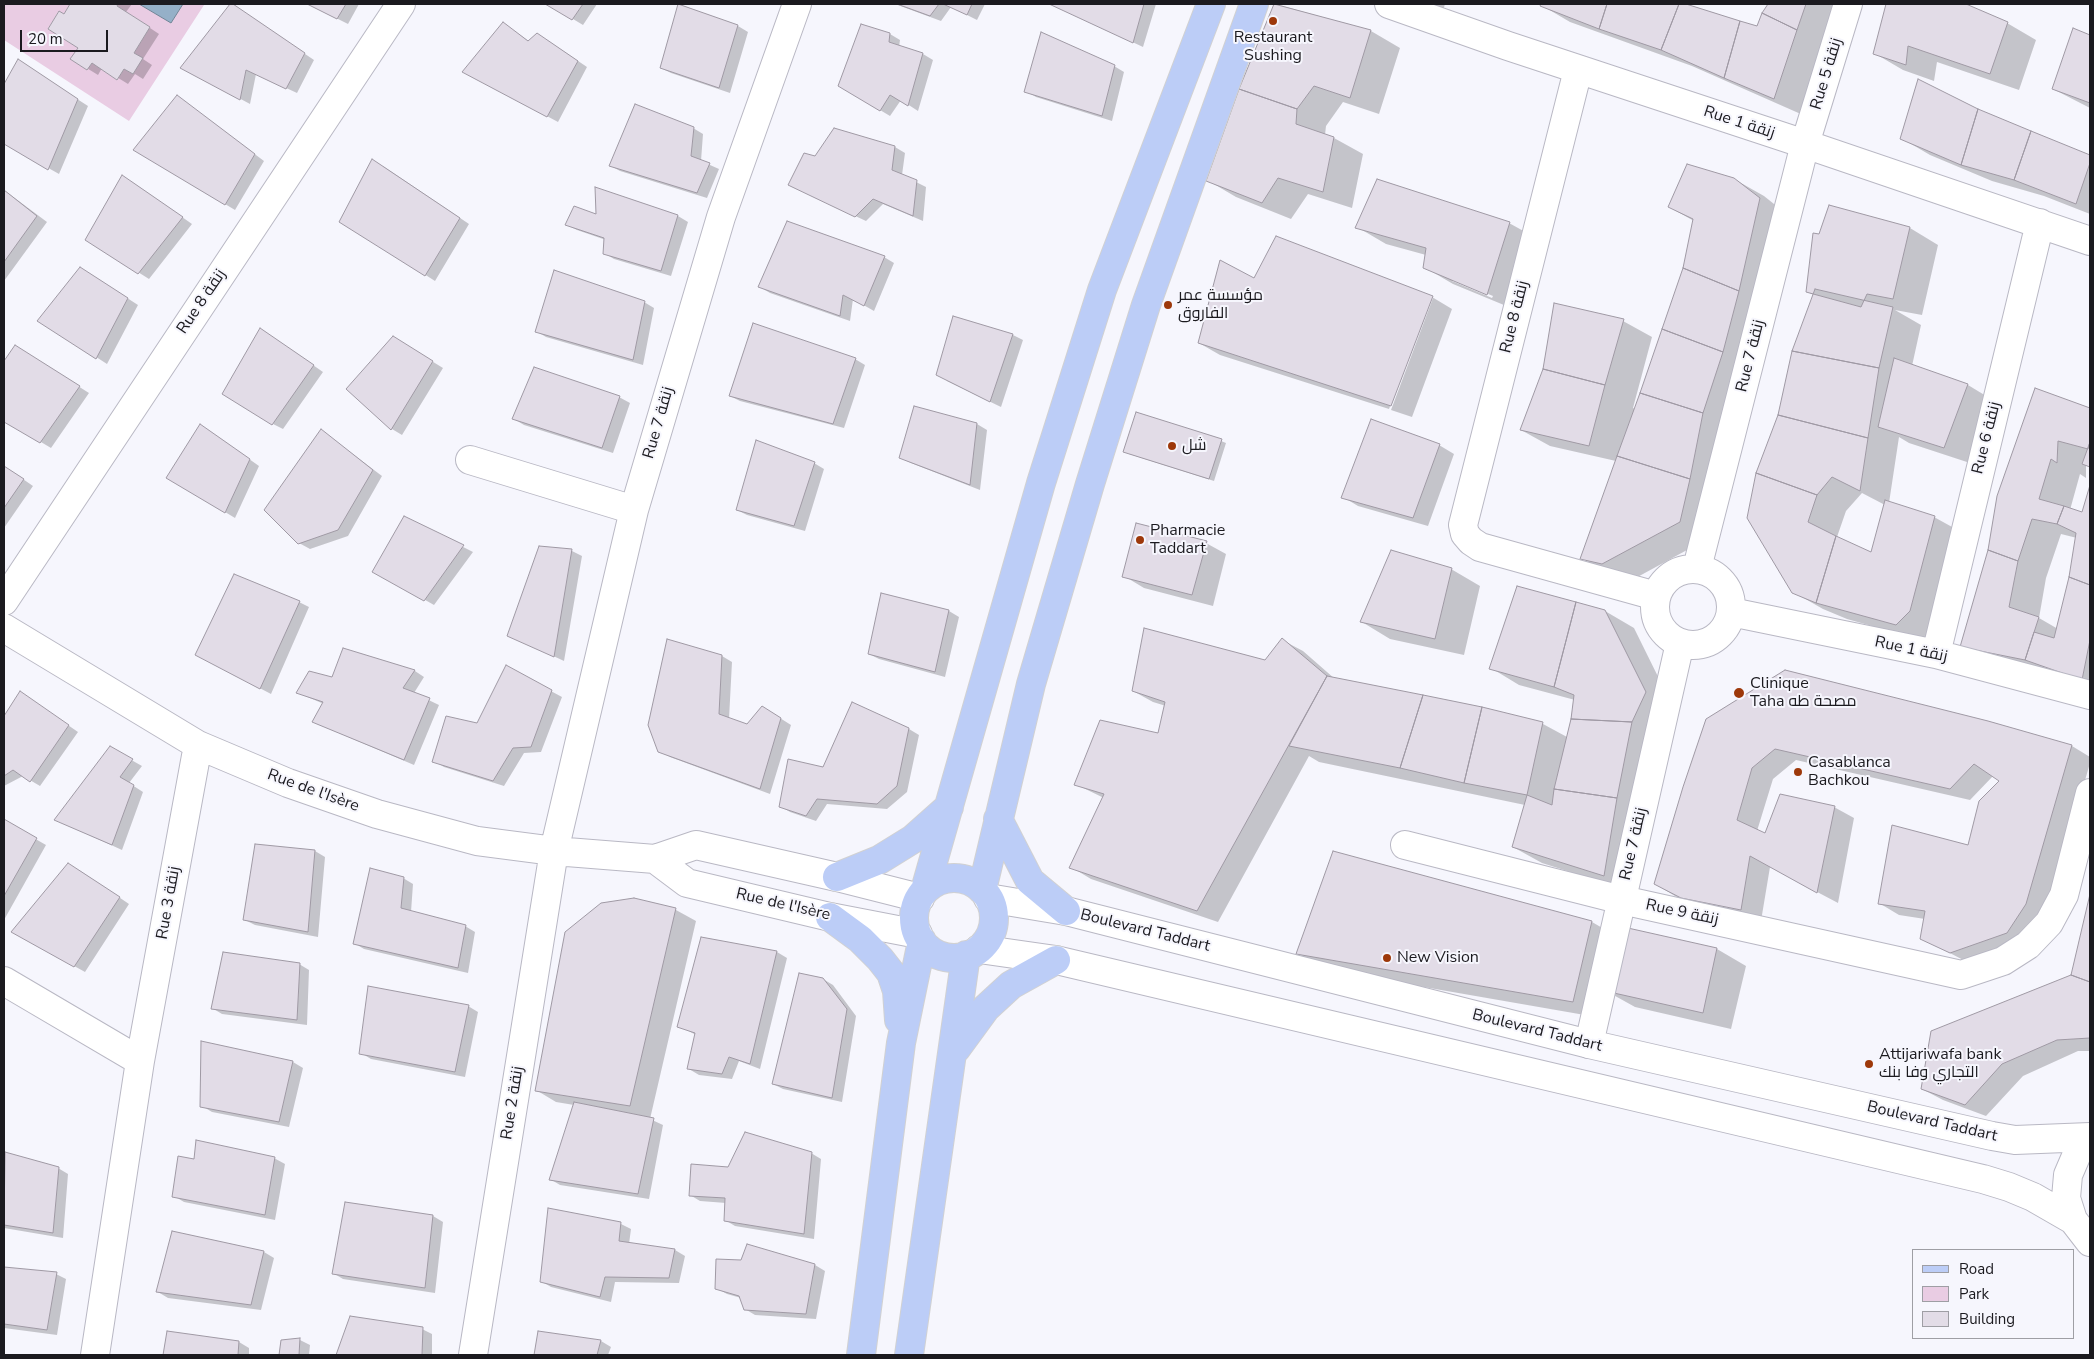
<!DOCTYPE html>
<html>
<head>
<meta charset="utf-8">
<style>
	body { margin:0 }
	#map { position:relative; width:2094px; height:1359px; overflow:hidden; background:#f6f6fd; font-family:"Nunito Sans",sans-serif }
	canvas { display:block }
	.frame { position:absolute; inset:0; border:5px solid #1b1a1f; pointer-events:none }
	.legend { position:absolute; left:1912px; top:1249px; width:162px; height:90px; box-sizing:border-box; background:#f6f6fd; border:1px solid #9e9ea4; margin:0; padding:6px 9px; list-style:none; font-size:15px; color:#1b1a1f }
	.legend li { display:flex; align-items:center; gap:10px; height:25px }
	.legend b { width:25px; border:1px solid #9e9ea4 }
	.scale { position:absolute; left:20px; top:30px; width:88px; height:22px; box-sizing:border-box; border:2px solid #1b1a1f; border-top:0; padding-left:6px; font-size:15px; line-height:18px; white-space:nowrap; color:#1b1a1f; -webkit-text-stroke:4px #f6f6fd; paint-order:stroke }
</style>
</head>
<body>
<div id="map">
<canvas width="2094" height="1359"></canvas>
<div class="frame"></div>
<ul class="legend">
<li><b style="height:6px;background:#bccdf7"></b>Road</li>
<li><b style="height:14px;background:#e9cce3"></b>Park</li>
<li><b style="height:14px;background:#e2dce7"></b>Building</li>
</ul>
<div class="scale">20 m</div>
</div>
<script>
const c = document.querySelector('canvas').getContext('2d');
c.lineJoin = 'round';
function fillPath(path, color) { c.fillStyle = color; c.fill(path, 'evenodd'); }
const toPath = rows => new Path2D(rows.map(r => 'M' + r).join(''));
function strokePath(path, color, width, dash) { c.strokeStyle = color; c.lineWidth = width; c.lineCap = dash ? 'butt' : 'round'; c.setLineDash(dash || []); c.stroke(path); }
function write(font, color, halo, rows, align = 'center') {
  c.font = font + ' "Nunito Sans",Cairo,sans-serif'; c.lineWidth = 4; c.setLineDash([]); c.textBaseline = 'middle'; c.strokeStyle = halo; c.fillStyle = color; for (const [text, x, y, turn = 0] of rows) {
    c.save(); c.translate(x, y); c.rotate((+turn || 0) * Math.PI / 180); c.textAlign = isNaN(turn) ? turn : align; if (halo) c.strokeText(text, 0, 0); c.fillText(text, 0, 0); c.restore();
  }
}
fillPath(toPath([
	[4,4,70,4,64,14,58,12,48,29,78,48,71,59,87,70,92,63,117,80,124,69,133,74,142,58,134,53,150,27,117,6,118,4,139,4,171,23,183,4,204,5,129,121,4,40]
]), '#e9cce3');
const water = toPath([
	[139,4,183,4,171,23,139,4]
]);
fillPath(water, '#95b0c8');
strokePath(water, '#708395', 1);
fillPath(toPath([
	[72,4,132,4,126,12,159,34,143,59,152,65,143,79,135,74,128,84,102,68,98,75,72,59,80,47,64,16],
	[231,4,314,60,297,93,256,74,250,104,181,67],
	[308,4,359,4,348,24],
	[548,4,597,4,583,25],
	[679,4,738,26,748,32,730,93,671,73,661,68],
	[895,4,985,4,977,20,951,7,941,21],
	[1051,4,1156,4,1143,47],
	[1276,4,1371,31,1400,48,1379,114,1343,102,1326,126,1325,135,1334,138,1363,154,1352,208,1308,194,1291,219,1236,197,1207,180,1240,89],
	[1422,4,1445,4,1443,11],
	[1542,4,1686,4,1757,27,1770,4,1841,4,1803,115,1692,66,1570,22,1541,5],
	[1887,4,1963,4,2007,23,2036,40,2019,90,1937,62,1934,81,1903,70,1874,53],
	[513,30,530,42,547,40,587,67,558,122,474,77],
	[2074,30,2090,36,2090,108,2053,89],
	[890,34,900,40,899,47,923,54,933,60,918,111,901,100,890,116,840,86],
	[18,61,88,106,59,174,4,143,4,86],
	[1114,66,1124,72,1112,121,1036,97,1026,91],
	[177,96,264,161,235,210,135,150],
	[1978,111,2090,157,2090,214,2044,196,1992,181,1930,155,1901,138],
	[693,128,703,134,701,161,719,169,707,198,620,171,611,166],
	[895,147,905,153,902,175,926,187,923,221,883,204,866,221,789,185,816,157],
	[383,166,469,224,435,281,341,221],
	[1734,179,1764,196,1789,216,1709,538,1632,580,1610,575,1582,558,1616,461,1550,446,1521,430,1623,321,1652,337,1633,408,1635,409,1685,268,1694,221,1669,207],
	[132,182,192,224,149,279,87,240],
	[596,189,678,216,688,222,671,276,614,259,604,253,606,240,577,230,567,225,597,215],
	[4,190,47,222,4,281],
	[1509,223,1538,239,1516,310,1453,284,1424,267,1426,255,1386,244,1357,227],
	[1452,279,1493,296,1492,298,1452,281],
	[1910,228,1938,245,1922,315,1895,310,1921,325,1912,366,1968,385,1996,402,1973,464,1909,443,1899,437,1889,503,1934,517,1963,533,1925,641,1847,619,1823,609,1793,592,1779,415,1814,295,1807,292],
	[1862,493,1885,505,1872,554,1837,537,1846,511],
	[884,257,894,263,874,311,853,299,850,321,770,293,760,287],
	[90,274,138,305,107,364,39,320],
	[1254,279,1432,297,1452,309,1412,417,1391,410,1433,298,1431,298,1389,409,1220,355,1199,343],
	[644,302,654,308,643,365,546,337,536,331],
	[261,329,323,372,283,429,273,424],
	[1013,335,1023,340,1001,407,947,381],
	[404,344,443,368,402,435,392,429,348,389],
	[16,347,89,393,51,448,4,420,4,363],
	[855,359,865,365,844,428,740,401,730,396],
	[2036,389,2090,410,2090,468,2086,465,2086,478,2080,474,2070,510,2083,514,2090,489,2090,689,1961,647],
	[2061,534,2077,538,2070,578,2058,629,2039,618,2046,578],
	[619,397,630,403,613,453,524,425,514,419],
	[977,424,987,430,980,490,911,463,901,458],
	[322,431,382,476,348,536,310,549,299,543],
	[211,432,259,466,235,518,167,477],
	[1221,441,1226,443,1214,481,1129,454],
	[1439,445,1454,454,1428,526,1358,506,1343,497],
	[814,463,824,469,805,531,747,515,737,510],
	[4,466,33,486,4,528],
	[404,517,473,552,434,605,374,571],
	[1206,543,1226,554,1213,606,1144,588,1124,576],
	[540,547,572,551,582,556,564,661,517,639],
	[1451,569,1480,586,1464,655,1390,639,1362,622],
	[882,595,949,611,959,617,945,677,879,659,869,654],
	[299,602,309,607,271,694,206,660],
	[1605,611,1634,628,1674,709,1633,892,1542,863,1513,847,1525,805,1319,762,1309,756,1218,922,1091,879,1071,867,1104,798,1075,784,1159,735,1166,706,1153,702,1133,691,1265,661,1282,640,1303,651,1335,679,1481,708,1543,724,1567,737,1575,700,1519,685,1491,668],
	[668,641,722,656,732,662,729,719,747,726,772,713,791,725,770,794,670,757,659,751],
	[344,649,415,671,424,677,414,693,439,705,414,765,313,722,324,704,298,693,333,678],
	[506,667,562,697,541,752,524,753,504,786,444,767,434,761,478,725],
	[20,692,78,732,40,786,23,776,4,786,4,719],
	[1707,720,2072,746,2090,757,2090,763,2046,916,2027,944,1971,964,1921,938,1925,919,1899,915,1879,903,1969,847,2001,780,1994,775,1970,800,1796,760,1773,779,1757,831,1766,835,1834,807,1854,818,1838,903,1770,867,1761,921,1703,909,1675,896,1655,884],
	[909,729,919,735,907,792,887,809,827,804,816,821,790,812,780,806,824,768],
	[110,748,142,766,129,783,143,792,122,850,56,820],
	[4,821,46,845,4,920],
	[315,851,325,857,318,937,255,925,245,920],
	[1334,852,1592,922,1618,937,1620,927,1717,949,1746,966,1731,1029,1635,1007,1608,992,1602,1018,1326,970,1297,953],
	[79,870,129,904,85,972,13,932],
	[403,878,413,884,411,912,465,926,475,932,468,973,364,949,354,943],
	[634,899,676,910,696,921,650,1119,663,1125,649,1199,560,1185,550,1179,574,1105,556,1102,536,1090],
	[2090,900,2090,1051,2078,1051,2023,1076,1986,1116,1943,1100,1922,1089,2072,976],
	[777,952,787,958,760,1069,739,1061,732,1079,699,1075,689,1069,696,1035,679,1026],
	[299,964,309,970,307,1025,222,1014,212,1008],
	[823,979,833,985,856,1016,842,1102,783,1089,773,1084],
	[468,1006,478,1012,465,1077,371,1059,361,1053],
	[202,1043,293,1062,303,1068,289,1127,212,1112,202,1106],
	[811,1153,821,1159,814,1239,735,1226,725,1220,726,1203,700,1201,690,1195,729,1168],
	[5,1154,58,1168,68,1174,63,1238,4,1228,4,1161],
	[274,1158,285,1164,275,1220,184,1202,174,1196,195,1160],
	[346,1204,433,1216,443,1222,435,1293,343,1279,333,1273],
	[621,1224,631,1229,629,1244,675,1250,685,1256,679,1283,615,1282,611,1302,551,1287,541,1281],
	[173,1232,264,1252,274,1258,261,1310,168,1298,158,1292],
	[748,1246,815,1265,825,1271,816,1319,755,1315,745,1309,741,1298,727,1294,716,1288,742,1262],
	[4,1269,56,1274,66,1279,57,1335,4,1328],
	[351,1318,422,1329,432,1334,432,1355,337,1355],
	[539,1332,601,1341,611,1347,608,1355,535,1355],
	[168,1333,239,1342,249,1348,249,1355,165,1355],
	[300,1340,310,1345,309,1355,280,1355,282,1342]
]), '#0003');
const building = toPath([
	[70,4,118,4,117,6,150,27,134,53,143,58,133,74,124,69,117,80,92,63,87,70,70,59,78,48,48,29,59,11,64,14,70,4],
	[230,4,233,4,305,53,286,89,246,70,240,100,180,68,230,4],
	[307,4,346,4,337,19,307,4],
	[545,4,583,4,572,20,545,4],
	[678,4,738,25,719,88,660,68,678,4],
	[897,4,939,4,930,16,897,4],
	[943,4,972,4,967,15,943,4],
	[1049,4,1144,4,1133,43,1049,4],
	[1274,4,1371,30,1350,98,1314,86,1297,109,1239,89,1274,4],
	[1541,4,1607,4,1599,29,1540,6,1541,4],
	[1607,4,1679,4,1661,50,1599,29,1607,4],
	[1679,4,1686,4,1740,21,1724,78,1661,50,1679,4],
	[1768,4,1806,4,1797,30,1762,13,1768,4],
	[1886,4,1966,4,2008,22,1990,74,1908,46,1906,65,1873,54,1886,4],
	[1762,13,1797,30,1774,99,1724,78,1740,21,1757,26,1762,13],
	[503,22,528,41,537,33,578,61,547,117,462,72,503,22],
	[861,24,890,33,889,42,923,53,908,106,890,95,880,111,838,86,861,24],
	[2073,28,2090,35,2090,103,2052,89,2073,28],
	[1041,32,1115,65,1102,116,1024,92,1041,32],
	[18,59,78,99,48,170,4,144,4,84,18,59],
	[1918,79,1978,109,1961,165,1900,139,1918,79],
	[1239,89,1297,109,1296,124,1334,137,1323,192,1278,178,1262,203,1206,181,1239,89],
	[177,95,255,154,225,205,133,150,177,95],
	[635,104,694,127,691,156,710,163,697,193,609,166,635,104],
	[1978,109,2031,131,2014,180,1961,165,1978,109],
	[834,128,895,146,892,170,917,180,913,216,873,199,855,217,788,185,804,153,815,156,834,128],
	[2031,131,2090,155,2090,163,2076,204,2014,180,2031,131],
	[372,159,460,218,425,276,339,222,372,159],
	[1687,164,1734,178,1760,198,1739,291,1683,268,1693,219,1668,207,1687,164],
	[122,175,183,217,138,274,85,240,122,175],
	[1377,179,1510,222,1487,295,1423,268,1426,248,1355,228,1377,179],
	[595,187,678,215,661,271,603,254,604,238,565,225,574,206,596,214,595,187],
	[4,190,37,216,4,262,4,190],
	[1829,205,1910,227,1893,299,1867,294,1861,307,1806,292,1813,233,1819,234,1829,205],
	[787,221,885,256,864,306,843,295,840,316,758,287,787,221],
	[1276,236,1433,296,1391,406,1198,343,1220,260,1254,278,1276,236],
	[80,267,128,298,96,359,37,321,80,267],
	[1683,268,1739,291,1723,352,1662,329,1683,268],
	[554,270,645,301,633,360,535,332,554,270],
	[1815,289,1893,307,1879,368,1792,351,1815,289],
	[1554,303,1624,319,1605,385,1543,369,1554,303],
	[953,316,1013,334,990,402,936,375,953,316],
	[753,323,856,358,833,424,729,396,753,323],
	[260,328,314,365,272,425,222,394,260,328],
	[1662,329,1723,352,1703,413,1640,393,1662,329],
	[393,336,433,361,391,430,346,389,393,336],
	[15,345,80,386,40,443,4,422,4,361,15,345],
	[1792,351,1879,368,1868,438,1778,415,1792,351],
	[1894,358,1968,384,1944,448,1878,427,1894,358],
	[534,367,620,396,602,448,512,419,534,367],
	[1543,369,1605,385,1589,446,1520,430,1543,369],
	[2035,388,2090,408,2090,442,2088,449,2058,441,2057,463,2051,459,2039,499,2064,506,2057,524,2032,519,2018,561,1988,550,1997,496,2035,388],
	[1640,393,1703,413,1690,479,1617,456,1640,393],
	[914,406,977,423,970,485,899,458,914,406],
	[1136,412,1222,439,1209,479,1123,452,1136,412],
	[1778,415,1868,438,1860,491,1832,477,1817,495,1756,473,1778,415],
	[1371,419,1440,444,1413,518,1341,498,1371,419],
	[200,424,250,459,225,513,166,478,200,424],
	[321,429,373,470,338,530,298,544,264,510,321,429],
	[756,440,815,462,794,526,736,510,756,440],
	[2090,442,2090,467,2082,464,2090,442],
	[1617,456,1690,479,1680,522,1602,564,1580,559,1617,456],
	[4,466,24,479,4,508,4,466],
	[1756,473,1817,495,1808,522,1836,536,1816,603,1792,593,1747,518,1756,473],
	[2090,485,2090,585,2069,577,2076,533,2057,524,2064,506,2082,512,2090,485],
	[1885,500,1935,516,1910,611,1896,625,1816,603,1836,536,1871,552,1885,500],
	[404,516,464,545,424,601,372,572,404,516],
	[1136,523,1207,541,1192,595,1122,577,1136,523],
	[539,546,572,549,554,657,507,636,539,546],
	[1391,550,1452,568,1435,639,1360,622,1391,550],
	[1988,550,2018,561,2009,607,2039,617,2025,660,1960,647,1988,550],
	[234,574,300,601,260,689,195,655,234,574],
	[2069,577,2090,585,2090,640,2082,680,2025,660,2034,632,2054,638,2069,577],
	[1517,586,1576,602,1554,687,1489,669,1517,586],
	[881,593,949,610,935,672,868,654,881,593],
	[1576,602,1605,610,1646,692,1632,722,1571,719,1574,695,1554,687,1576,602],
	[1144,628,1265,660,1282,638,1327,676,1197,911,1069,868,1104,794,1074,785,1100,720,1158,733,1165,702,1132,691,1144,628],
	[667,639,722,655,719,714,747,724,762,706,781,718,760,789,658,752,648,725,667,639],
	[343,648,415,670,403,688,430,698,404,760,312,722,323,702,296,693,309,671,332,677,343,648],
	[506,665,552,690,531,747,513,748,493,781,432,762,446,716,477,723,506,665],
	[1785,670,1988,721,2072,745,2026,904,2007,933,1950,953,1920,939,1925,911,1878,904,1892,825,1968,845,1979,801,1999,781,1974,764,1950,789,1775,749,1752,768,1737,820,1765,833,1780,794,1835,806,1817,893,1750,856,1741,910,1681,898,1654,884,1683,787,1706,719,1785,670],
	[1327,676,1423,695,1400,768,1289,746,1327,676],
	[20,691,69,725,30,782,13,770,4,776,4,716,20,691],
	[1423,695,1482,707,1464,783,1400,768,1423,695],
	[852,702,909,728,897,786,877,804,817,799,806,816,779,807,788,759,823,767,852,702],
	[1482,707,1543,722,1527,795,1464,783,1482,707],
	[1571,719,1632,722,1617,798,1554,789,1571,719],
	[110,746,133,759,120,777,134,785,112,845,54,820,110,746],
	[1554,789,1617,798,1604,876,1512,847,1527,795,1552,805,1554,789],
	[4,819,37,838,4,896,4,819],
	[255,844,315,850,308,932,243,920,255,844],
	[1333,851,1592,921,1573,1002,1296,954,1333,851],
	[68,863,120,897,74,967,11,932,68,863],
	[370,868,404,877,401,908,466,925,458,968,353,944,370,868],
	[2090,894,2090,982,2071,975,2090,894],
	[634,898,676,908,630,1106,535,1091,565,932,601,903,634,898],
	[1619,926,1717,948,1703,1013,1605,991,1619,926],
	[701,937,777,951,750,1064,729,1057,722,1074,687,1069,695,1033,677,1027,701,937],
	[223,952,300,963,297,1020,211,1009,223,952],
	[799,973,823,978,847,1009,832,1098,772,1084,799,973],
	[2071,975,2090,982,2090,1038,2057,1040,2002,1064,1965,1105,1921,1089,1931,1031,2071,975],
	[368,986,469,1005,455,1072,359,1054,368,986],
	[201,1041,293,1061,279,1122,200,1107,201,1041],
	[574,1102,654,1118,638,1194,549,1180,574,1102],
	[745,1132,812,1152,804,1234,724,1221,725,1198,689,1196,691,1164,728,1167,745,1132],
	[196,1140,275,1157,265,1215,172,1197,178,1156,194,1159,196,1140],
	[5,1152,59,1167,53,1233,4,1225,5,1152],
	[345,1202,433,1215,425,1288,332,1274,345,1202],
	[548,1208,621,1222,619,1241,675,1249,669,1278,605,1277,600,1297,540,1282,548,1208],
	[172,1231,264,1251,251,1305,156,1292,172,1231],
	[747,1244,815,1264,806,1314,744,1310,739,1296,715,1289,716,1259,741,1260,747,1244],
	[4,1267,57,1272,47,1330,4,1324,4,1267],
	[350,1316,423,1327,422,1355,336,1355,350,1316],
	[167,1331,239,1341,238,1355,163,1355,167,1331],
	[538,1331,601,1340,597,1355,534,1355,538,1331],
	[300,1338,299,1355,279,1355,281,1340,300,1338]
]);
fillPath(building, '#e2dce7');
strokePath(building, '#9f99a4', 1);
const street = toPath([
	[1389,4,1508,46,1805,144,2090,241],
	[1578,70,1463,525,1465,534,1471,541,1480,547,1656,596],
	[470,460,634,510],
	[1697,568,1805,144,1848,4],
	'1655 607a38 38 0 1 1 76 0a38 38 0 1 1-76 0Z',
	[4,601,401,4],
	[1731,612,1936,654,2090,695],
	[4,628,198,745,288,783,377,814,477,841,554,851,655,859,696,845,837,877,920,898],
	[1936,654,2040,223],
	[1405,845,1622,900,1961,975,2003,961,2028,945,2049,923,2064,895,2090,793],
	[655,859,687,883,830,917,918,934],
	[4,981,140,1061],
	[1589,1044,1680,643],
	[95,1355,140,1061,198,745],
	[473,1355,554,851,634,510,721,217,797,4]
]);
const secondary = toPath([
	[988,898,1066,911,1589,1044,1992,1136,2015,1140,2090,1137],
	[979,949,1056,960,1983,1179,2009,1187,2033,1197,2073,1220],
	[2090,1139,2077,1154,2068,1175,2066,1198,2073,1220,2090,1242]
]);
const primary = toPath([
	[998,819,1030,881,1066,911],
	[837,877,879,860,913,839,949,807],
	'914 918a40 40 0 1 1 80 0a40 40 0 1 1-80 0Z',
	[925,890,1041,483,1102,290,1211,4],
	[982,890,1031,684,1090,484,1146,305,1254,4],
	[830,917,860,939,880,959,891,973,897,991,899,1020],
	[956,1049,986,1008,1011,985,1056,960],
	[861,1355,901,1043,922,941],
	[909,1355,966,955]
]);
strokePath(street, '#b9b8c4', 30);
strokePath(secondary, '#b9b8c4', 30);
strokePath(primary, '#d1d1d2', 30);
strokePath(street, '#fff', 28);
strokePath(secondary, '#fff', 28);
strokePath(primary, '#bccdf7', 28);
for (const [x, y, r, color] of [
	[1273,21,5,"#9d380a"],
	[1168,305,5,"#9d380a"],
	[1172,446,5,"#9d380a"],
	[1140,540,5,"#9d380a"],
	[1739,693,6,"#9d380a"],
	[1798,772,5,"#9d380a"],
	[1387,958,5,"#9d380a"],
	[1869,1064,5,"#9d380a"]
]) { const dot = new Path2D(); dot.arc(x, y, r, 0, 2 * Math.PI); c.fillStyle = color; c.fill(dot); strokePath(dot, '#f6f6fd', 2); }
write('16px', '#1b1a1f', '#f6f6fd', [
	["Restaurant",1273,38,"center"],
	["Sushing",1273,56,"center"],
	["مؤسسة عمر",1178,296],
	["الفاروق",1178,314],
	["شل",1182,446],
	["Pharmacie",1150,531],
	["Taddart",1150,549],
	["Clinique",1750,684],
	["Taha مصحة طه",1750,702],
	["Casablanca",1808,763],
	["Bachkou",1808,781],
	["New Vision",1397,958],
	["Attijariwafa bank",1879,1055],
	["التجاري وفا بنك",1879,1073]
], 'left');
write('16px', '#1b1a1f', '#f6f6fd', [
	["Rue 5 زنقة",1827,74,-73],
	["Rue 1 زنقة",1739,123,18],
	["Rue 8 زنقة",202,302,-56],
	["Rue 8 زنقة",1515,317,-76],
	["Rue 7 زنقة",1751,356,-76],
	["Rue 7 زنقة",659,423,-74],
	["Rue 6 زنقة",1987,438,-76],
	["Rue 1 زنقة",1911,650,12],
	["Rue de l'Isère",313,791,20],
	["Rue 7 زنقة",1634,844,-77],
	["Rue 3 زنقة",169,903,-80],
	["Rue de l'Isère",783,905,13],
	["Rue 9 زنقة",1682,913,12],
	["Boulevard Taddart",1145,931,14],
	["Boulevard Taddart",1537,1031,14],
	["Rue 2 زنقة",513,1103,-81],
	["Boulevard Taddart",1932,1122,13]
]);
</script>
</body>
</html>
